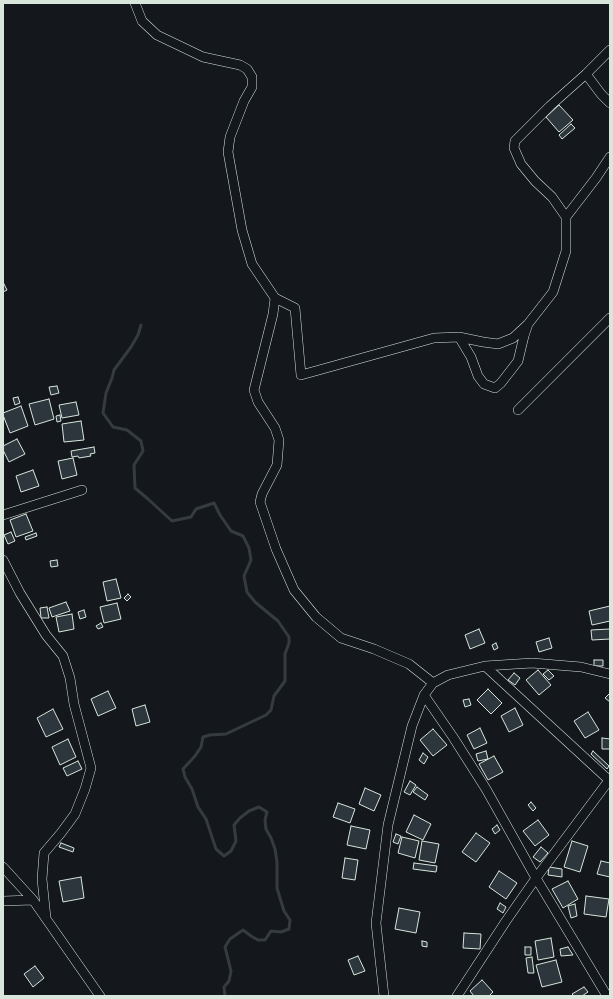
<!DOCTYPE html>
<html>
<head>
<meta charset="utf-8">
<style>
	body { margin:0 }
	#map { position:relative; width:613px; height:999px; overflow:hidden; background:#14181c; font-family:Overpass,sans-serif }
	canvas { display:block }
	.frame { position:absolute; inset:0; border:4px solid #d8e6dc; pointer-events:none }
</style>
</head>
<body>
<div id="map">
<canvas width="613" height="999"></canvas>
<div class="frame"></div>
</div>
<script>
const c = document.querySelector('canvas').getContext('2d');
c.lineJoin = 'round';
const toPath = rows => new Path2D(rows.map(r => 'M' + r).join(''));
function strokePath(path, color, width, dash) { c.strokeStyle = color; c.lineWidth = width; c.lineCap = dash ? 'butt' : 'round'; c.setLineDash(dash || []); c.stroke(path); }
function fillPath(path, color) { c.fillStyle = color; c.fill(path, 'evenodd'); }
strokePath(toPath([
	[141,325,138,335,131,347,114,370,112,378,106,393,103,413,113,427,127,430,141,441,143,451,134,465,135,488,148,499,172,521,191,517,196,509,214,503,220,515,231,531,243,536,249,548,251,560,244,576,247,592,255,602,278,621,289,637,289,643,285,654,285,681,274,696,271,710,266,715,226,734,210,735,203,737,201,747,195,756,183,769,185,777,192,789,198,807,206,819,216,849,224,856,231,851,236,841,234,825,240,818,249,811,259,807,267,812,265,820,266,829,271,838,275,849,277,862,277,888,284,911,290,920,289,929,281,932,271,931,265,940,258,940,251,936,243,930,230,939,225,947,231,971,229,981,224,987,225,996]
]), '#363b3e', 3);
const building = toPath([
	[559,105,573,120,559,132,546,117,559,105],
	[571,124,575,128,562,139,559,135,571,124],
	[3,282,7,290,3,292,3,282],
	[57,386,59,393,51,395,49,387,57,386],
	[18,397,20,403,15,405,13,398,18,397],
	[49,399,54,419,35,425,29,404,49,399],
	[76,402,79,415,62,418,59,405,76,402],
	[21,406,28,426,10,433,3,415,3,413,21,406],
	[60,415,61,421,57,422,56,416,60,415],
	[81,421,84,440,64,442,62,424,81,421],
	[17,439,25,454,9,462,3,450,3,446,17,439],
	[94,447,95,453,90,454,91,456,79,458,78,456,72,457,71,451,94,447],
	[73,458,77,475,62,479,58,461,73,458],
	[33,470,39,486,21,492,16,476,33,470],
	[26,514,33,531,16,537,10,520,26,514],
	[11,532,15,541,8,544,4,535,11,532],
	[36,533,37,536,26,540,25,537,36,533],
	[57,560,58,566,51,567,50,561,57,560],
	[116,579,121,598,107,601,103,582,116,579],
	[128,594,131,597,127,601,124,598,128,594],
	[66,602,70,611,52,617,49,608,66,602],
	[117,603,121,619,104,623,100,607,117,603],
	[610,606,610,621,592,625,589,611,610,606],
	[47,607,49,618,41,618,40,608,47,607],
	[84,610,86,617,80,619,78,612,84,610],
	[72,614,74,629,59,632,56,617,72,614],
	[101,623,103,627,98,629,96,626,101,623],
	[479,629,485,643,470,649,465,635,479,629],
	[610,629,610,639,592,640,591,630,610,629],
	[549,638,552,648,539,652,536,642,549,638],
	[496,643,498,648,494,650,492,645,496,643],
	[594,660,603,660,603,666,594,666,594,660],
	[538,670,551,685,539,695,526,680,538,670],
	[548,670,554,676,549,680,543,674,548,670],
	[514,673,520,678,515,685,508,680,514,673],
	[488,689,502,703,491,714,477,700,488,689],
	[108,691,116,708,98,716,91,699,108,691],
	[610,693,610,702,605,698,610,693],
	[469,699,471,705,465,707,463,700,469,699],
	[145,705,150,722,136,726,132,709,145,705],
	[515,708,523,725,509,732,501,716,515,708],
	[53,709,63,729,46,737,37,718,53,709],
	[588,712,599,730,585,738,574,721,588,712],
	[480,728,487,743,474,749,467,735,480,728],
	[433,729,447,745,433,756,420,740,433,729],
	[602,738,610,739,610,749,602,749,602,738],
	[68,739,76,757,60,765,52,747,68,739],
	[486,751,488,759,478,761,476,754,486,751],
	[593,751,609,766,607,769,591,754,593,751],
	[423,753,428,757,424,764,419,760,423,753],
	[494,756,503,772,488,780,479,764,494,756],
	[78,761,82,769,67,776,63,768,78,761],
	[410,781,416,785,410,795,404,792,410,781],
	[417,787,428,795,425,800,413,792,417,787],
	[365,788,381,795,374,811,359,804,365,788],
	[531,802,536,808,533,811,528,805,531,802],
	[338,803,355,809,350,823,333,817,338,803],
	[414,815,431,824,423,840,406,832,414,815],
	[538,820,549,835,535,846,523,831,538,820],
	[497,825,500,830,495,834,492,829,497,825],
	[351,826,370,830,366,849,347,845,351,826],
	[476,833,490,843,476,862,462,852,476,833],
	[396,834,401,836,398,844,393,842,396,834],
	[402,837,419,841,415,858,398,853,402,837],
	[422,841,439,844,435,863,419,860,422,841],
	[572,841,588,846,580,872,564,867,572,841],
	[61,843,74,848,73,852,59,847,61,843],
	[541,847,548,853,540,862,533,857,541,847],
	[345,858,358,860,355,880,342,878,345,858],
	[601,861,610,863,610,877,597,874,601,861],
	[414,863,437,866,436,872,413,869,414,863],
	[549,867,562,869,562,877,548,875,549,867],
	[499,871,517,883,506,899,489,887,499,871],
	[81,877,84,898,63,902,59,881,81,877],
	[568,881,578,899,563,908,552,889,568,881],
	[586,896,609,899,606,917,584,914,586,896],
	[500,903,506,907,503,913,497,909,500,903],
	[575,904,577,916,571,918,568,906,575,904],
	[399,908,420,912,416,933,395,929,399,908],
	[464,933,481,934,480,949,463,948,464,933],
	[551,938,554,957,538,960,535,941,551,938],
	[422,941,427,942,427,947,422,946,422,941],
	[525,947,531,947,531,955,525,955,525,947],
	[568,947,573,955,561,956,560,949,568,947],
	[358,956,365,971,354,975,348,960,358,956],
	[532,957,534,973,528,973,526,958,532,957],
	[556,960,562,982,542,987,536,965,556,960],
	[35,966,44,978,33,987,24,974,35,966],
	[482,980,493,992,489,996,474,996,470,991,482,980],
	[584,987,588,992,582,996,574,996,572,994,584,987]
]);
fillPath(building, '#2c363c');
strokePath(building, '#d8e6dc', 1);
const minor = toPath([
	[135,3,142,21,157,35,203,57,240,65,247,69,252,77,252,87,244,101,230,137,228,152,242,230,252,264,275,298],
	[586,74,601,94,610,103],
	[566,217,596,178,610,157],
	[459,337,483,342,498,344,513,338,527,325],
	[518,410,610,318],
	[3,515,82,490],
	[3,560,20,593,46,635,63,656,70,678,74,704,91,768,85,789,75,814,61,833,44,853,42,879,46,918],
	[485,666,610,781],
	[433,683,409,664,374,649,341,638,316,617,294,590,276,549,260,502,262,494,277,465,279,440,275,428,258,402,254,390,273,314,275,298,295,308,301,375,434,338,459,337,471,357,478,376,484,384,495,388,501,383,518,361,524,336,528,324,553,292,566,251,566,217,552,197,535,181,521,164,514,148,515,141,550,106,586,74,610,50],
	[424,695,453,737,486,789,536,878,607,996],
	[3,867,33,900,100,996],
	[3,901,33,900],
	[384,996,376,923,388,825,412,726,424,695,433,683,448,675,485,666,532,663,581,667,610,674],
	[457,996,506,921,536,878,610,779]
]);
strokePath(minor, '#d8e6dc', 10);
strokePath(minor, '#14181c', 9);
</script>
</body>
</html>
